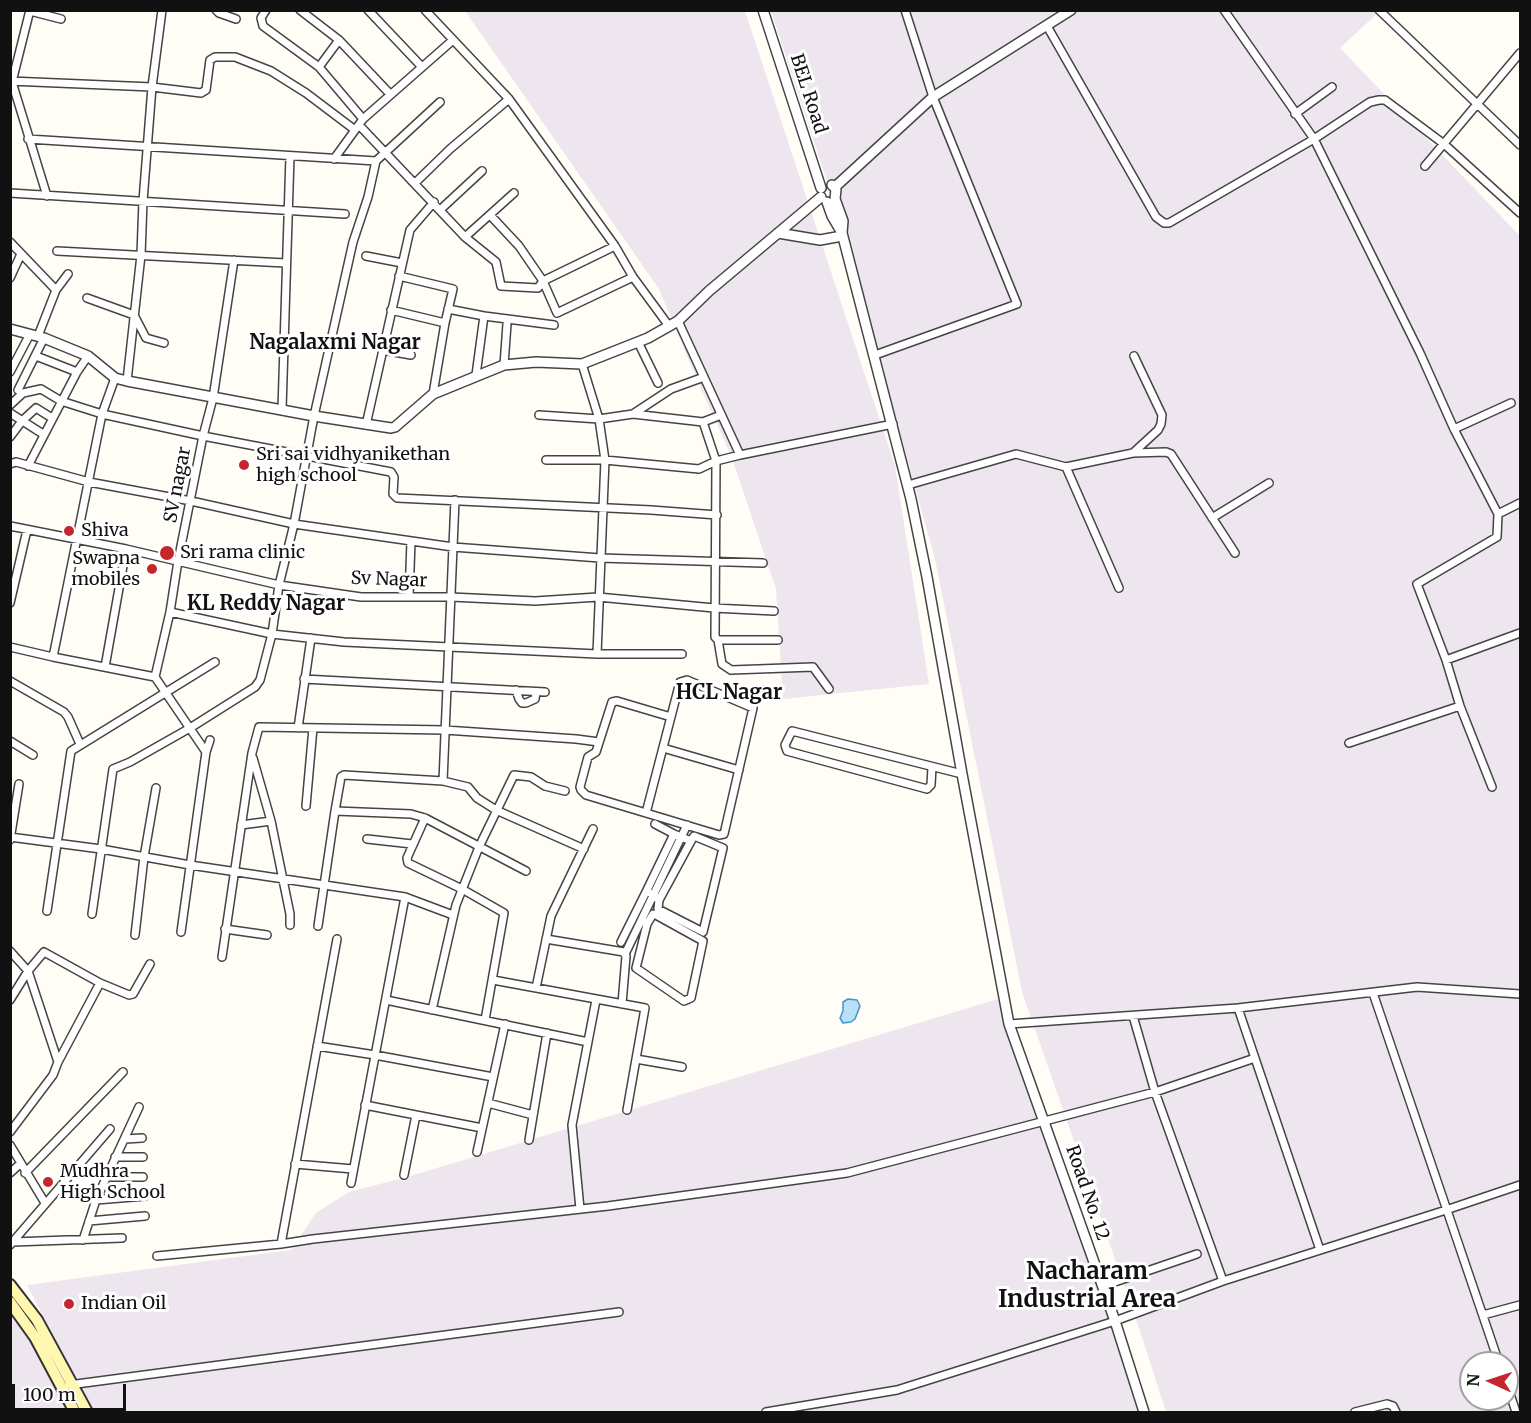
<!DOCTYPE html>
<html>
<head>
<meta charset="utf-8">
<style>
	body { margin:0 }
	#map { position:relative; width:1531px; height:1423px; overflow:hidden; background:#fffdf5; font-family:Merriweather,serif }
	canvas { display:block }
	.frame { position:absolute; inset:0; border:12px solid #111; pointer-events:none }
	.north { position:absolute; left:1459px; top:1351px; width:60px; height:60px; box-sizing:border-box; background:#fff; border:2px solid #a0a0a0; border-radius:50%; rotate:273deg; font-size:16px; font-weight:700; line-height:24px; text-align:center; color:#111 }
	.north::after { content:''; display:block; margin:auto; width:21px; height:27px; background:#c4262e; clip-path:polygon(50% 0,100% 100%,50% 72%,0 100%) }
	.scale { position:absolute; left:12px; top:1384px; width:114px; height:27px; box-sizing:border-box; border:3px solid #111; border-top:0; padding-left:8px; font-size:18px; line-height:21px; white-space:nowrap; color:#111; -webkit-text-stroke:4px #fff; paint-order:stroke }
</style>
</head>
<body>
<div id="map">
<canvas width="1531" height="1423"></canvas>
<div class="frame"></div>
<div class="north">N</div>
<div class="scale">100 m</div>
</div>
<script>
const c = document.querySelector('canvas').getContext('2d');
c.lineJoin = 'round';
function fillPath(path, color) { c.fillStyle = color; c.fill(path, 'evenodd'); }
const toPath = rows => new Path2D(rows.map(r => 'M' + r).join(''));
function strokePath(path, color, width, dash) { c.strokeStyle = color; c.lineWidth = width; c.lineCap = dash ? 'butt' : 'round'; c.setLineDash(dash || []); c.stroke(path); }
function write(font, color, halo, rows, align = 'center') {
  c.font = font + ' Merriweather,serif'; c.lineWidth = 6; c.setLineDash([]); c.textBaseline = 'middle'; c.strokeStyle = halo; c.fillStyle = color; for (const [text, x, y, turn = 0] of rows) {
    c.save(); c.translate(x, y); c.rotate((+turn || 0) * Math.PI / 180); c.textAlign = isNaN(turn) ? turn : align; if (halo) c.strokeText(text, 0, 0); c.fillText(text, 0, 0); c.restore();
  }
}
fillPath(toPath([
	[465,11,745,11,895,466,929,684,783,699,776,589,732,458,695,375,659,289],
	[771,11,1380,11,1340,48,1520,236,1520,1412,1166,1412,1141,1334,1022,992,935,559,845,236],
	[1471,1363,1507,1363,1507,1399,1471,1399],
	[998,999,1113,1323,1138,1412,93,1412,27,1285,291,1250,316,1213,349,1192,407,1177],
	[10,1307,29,1334,69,1412,11,1412]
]), '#eee6ef');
const water = toPath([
	[848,999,857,1000,860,1006,855,1019,851,1022,843,1023,840,1018,843,1011,843,1002,848,999]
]);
fillPath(water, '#b9e0f7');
strokePath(water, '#3f96cf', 1.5);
const minor = toPath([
	[30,10,12,82,47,196],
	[216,10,219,13,236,19],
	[266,10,261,18,263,26,319,67,339,40],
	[300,10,339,40,390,94],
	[368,10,422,67],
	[425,10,509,99,615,246,633,277,669,326],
	[1224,10,1314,139,1420,353,1454,429,1498,514,1497,537,1417,584,1446,660,1460,706,1492,787],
	[1379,10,1520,145],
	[30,11,61,19],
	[1047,26,1156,217,1164,223,1169,223,1314,139,1370,102,1379,100,1385,100,1444,144,1520,213],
	[319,67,363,119],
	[10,81,152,87,201,93,206,90,210,60,215,57,235,57,271,71,306,93,355,130],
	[1295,114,1332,87],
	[359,125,465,237,496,262,501,286,538,288,543,281,615,246],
	[28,139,376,161],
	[334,159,363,119,453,40],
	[1425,166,1520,53],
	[415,183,450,149,509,99],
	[10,193,345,214],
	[441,209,482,171],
	[490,215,519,246,543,281,557,313,633,277],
	[465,237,514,193],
	[10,242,56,290,38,336],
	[57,251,285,263],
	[366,256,402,263],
	[399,276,453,289,445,323,433,394],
	[10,278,21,254],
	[56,290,68,274],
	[87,298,134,315,146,338,164,343],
	[448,309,484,316],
	[391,310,445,323],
	[678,321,740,455,893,424],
	[638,342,658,383],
	[383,350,411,355],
	[875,355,1017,304,933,97,905,10],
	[36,356,77,372],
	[582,364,599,419,605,460,597,654],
	[504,365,507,324],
	[10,372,30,334],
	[476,375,484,316,554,325],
	[127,381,141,255,143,201,152,87,162,10],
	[18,390,44,338],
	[10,405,23,393,41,389,61,401,102,414,203,436,391,472,394,477,393,494,397,498,651,510,717,515],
	[282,409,290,156],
	[10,413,43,434],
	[633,414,671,389,704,377],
	[539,415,599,419,633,414,703,422,716,461,715,637,718,640,778,640],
	[703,422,721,415],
	[366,425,410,230,434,202],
	[1454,429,1511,403],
	[10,437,22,421,36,408,52,418],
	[1133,453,1158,430,1161,424,1162,415,1134,356],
	[546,460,605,460,699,469,716,461,740,455],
	[10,464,16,462,89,482,191,501,294,524,453,547,600,558,763,563],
	[28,466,77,372,88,356],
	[1066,467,1119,588],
	[908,485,1016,454,1066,467,1133,453,1166,452,1171,454,1235,553],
	[1498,514,1520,503],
	[1212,518,1269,483],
	[10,526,126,549,279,585,361,597,451,597,535,601,598,597,714,608,774,611],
	[409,597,411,541],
	[10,603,27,530],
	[170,612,272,634,344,642,597,654,682,654],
	[718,640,722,664,731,670,813,667,829,689],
	[10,647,53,657,155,677,170,612,178,561,203,436,213,398,234,260],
	[53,657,102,414,115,378],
	[1446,660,1520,633],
	[105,667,126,549],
	[155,677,206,752],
	[304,679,545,692],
	[10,681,64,712,68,717,80,744],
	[516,690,519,699,522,703,526,703,535,699,536,692],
	[298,728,311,638],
	[10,741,33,755],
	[1349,743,1460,706],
	[663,748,739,770],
	[253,758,271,821,290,914,290,925],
	[932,767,931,785,927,789,787,751,785,745,792,731,962,774],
	[443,781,455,500],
	[306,806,313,728],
	[335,811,411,814,425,818,526,871],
	[646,813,680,682,687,680,753,708,724,834,719,835,646,813,586,795,581,790,580,787,588,757,596,752,612,702,617,701,671,717],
	[425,818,407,858,408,863,462,889,504,913,485,1020],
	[655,824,674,834,647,890,659,900,691,841,674,834],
	[241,825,271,821],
	[10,837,101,849,190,865,405,897,453,915],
	[367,839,412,844],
	[10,840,19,784],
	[659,900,658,909,703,932,723,848,694,836,691,841],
	[47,911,71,751,215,662],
	[92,914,113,769,130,762,190,728,255,687,260,680,272,634,279,585,294,524,314,416,353,242,368,197,376,161,440,102],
	[642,920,647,924,636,968,684,1001,691,998,703,941,656,915,653,914,647,924],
	[318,926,335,811,341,777,344,775,443,781,468,787,477,798,496,810,584,849],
	[225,929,267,935],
	[181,932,206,752,210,740],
	[135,935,144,857,156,788],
	[546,939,624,952,626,956,622,1004],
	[621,942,647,890],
	[10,951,28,971,58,1062,53,1075,10,1132],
	[625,954,687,825],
	[222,957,252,753,259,727,445,730,576,739,599,742],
	[493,980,645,1008,627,1110],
	[536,988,551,916,593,829],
	[1373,993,1499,1363],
	[10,1000,28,971,44,952,100,983,129,995,133,994,150,964],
	[386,1000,588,1042],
	[1238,1008,1320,1250],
	[432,1010,456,905,479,847,514,775,531,777,545,786,565,791],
	[1133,1016,1155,1092,1223,1281],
	[1009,1024,1238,1008,1417,987,1520,994],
	[317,1046,375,1055,493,1077],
	[636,1059,682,1067],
	[58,1062,100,983],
	[488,1103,533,1115],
	[365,1105,482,1128],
	[125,1139,142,1138],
	[529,1140,547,1033],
	[10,1145,45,1203],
	[477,1152,505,1024],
	[115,1157,143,1157],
	[295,1164,353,1169],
	[10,1173,20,1164],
	[25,1173,123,1072],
	[404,1175,416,1115],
	[106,1177,143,1177],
	[351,1183,405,897],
	[96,1200,145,1196],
	[580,1209,572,1125,596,1000],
	[89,1221,145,1216],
	[83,1240,96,1200,139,1107],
	[13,1242,122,1238],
	[281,1244,337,939],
	[10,1245,110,1129],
	[157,1256,281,1244,313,1239,608,1206,847,1173,1155,1092,1255,1058],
	[1103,1286,1197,1254],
	[1483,1315,1520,1305],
	[69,1385,619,1312],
	[1507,1385,1516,1412],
	[766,1412,897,1390,1115,1321,1223,1281,1446,1210,1520,1185],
	[1355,1412,1387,1404,1393,1406,1396,1412]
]);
const tertiary = toPath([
	[763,10,821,188],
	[832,185,836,189,835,199,843,221,842,233],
	[835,187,933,97,1071,10],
	[827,202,832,216,842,233,911,499,927,577,962,774,1009,1024,1115,1321,1144,1412],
	[778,233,820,240,842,236],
	[10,329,44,338,88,356,115,378,127,381,314,416,391,428,395,427,433,394,504,365,536,362,582,364,648,338,678,321,709,291,821,197]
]);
const secondary = toPath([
	[10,1285,37,1320,87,1412],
	[10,1302,35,1337,75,1412]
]);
strokePath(minor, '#444', 10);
strokePath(tertiary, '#444', 12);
strokePath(secondary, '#333', 14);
strokePath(minor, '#fff', 7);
strokePath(tertiary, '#fff', 9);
strokePath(secondary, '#fff6b0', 10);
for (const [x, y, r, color] of [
	[244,465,6,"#c4262e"],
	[69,531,6,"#c4262e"],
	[167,553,8,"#c4262e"],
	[152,569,6,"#c4262e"],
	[48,1182,6,"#c4262e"],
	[69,1304,6,"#c4262e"]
]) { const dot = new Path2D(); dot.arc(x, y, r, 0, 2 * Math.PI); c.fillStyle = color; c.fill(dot); strokePath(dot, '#fff', 2); }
write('18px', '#111', '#fff', [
	["BEL Road",808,94,72],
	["SV nagar",178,485,-79],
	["Sv Nagar",389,580,2],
	["Road No. 12",1087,1193,71]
]);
write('18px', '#111', '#fff', [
	["Sri sai vidhyanikethan",256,455],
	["high school",256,476],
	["Shiva",81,531],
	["Sri rama clinic",180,553],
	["Swapna",140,559,"right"],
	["mobiles",140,580,"right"],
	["Mudhra",60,1172],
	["High School",60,1193],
	["Indian Oil",81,1304]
], 'left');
write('bold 20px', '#111', '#fff', [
	["Nagalaxmi Nagar",335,343],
	["KL Reddy Nagar",266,604],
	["HCL Nagar",729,693]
]);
write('bold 24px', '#111', '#fff', [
	["Nacharam",1087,1272],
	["Industrial Area",1087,1300]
]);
</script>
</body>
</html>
